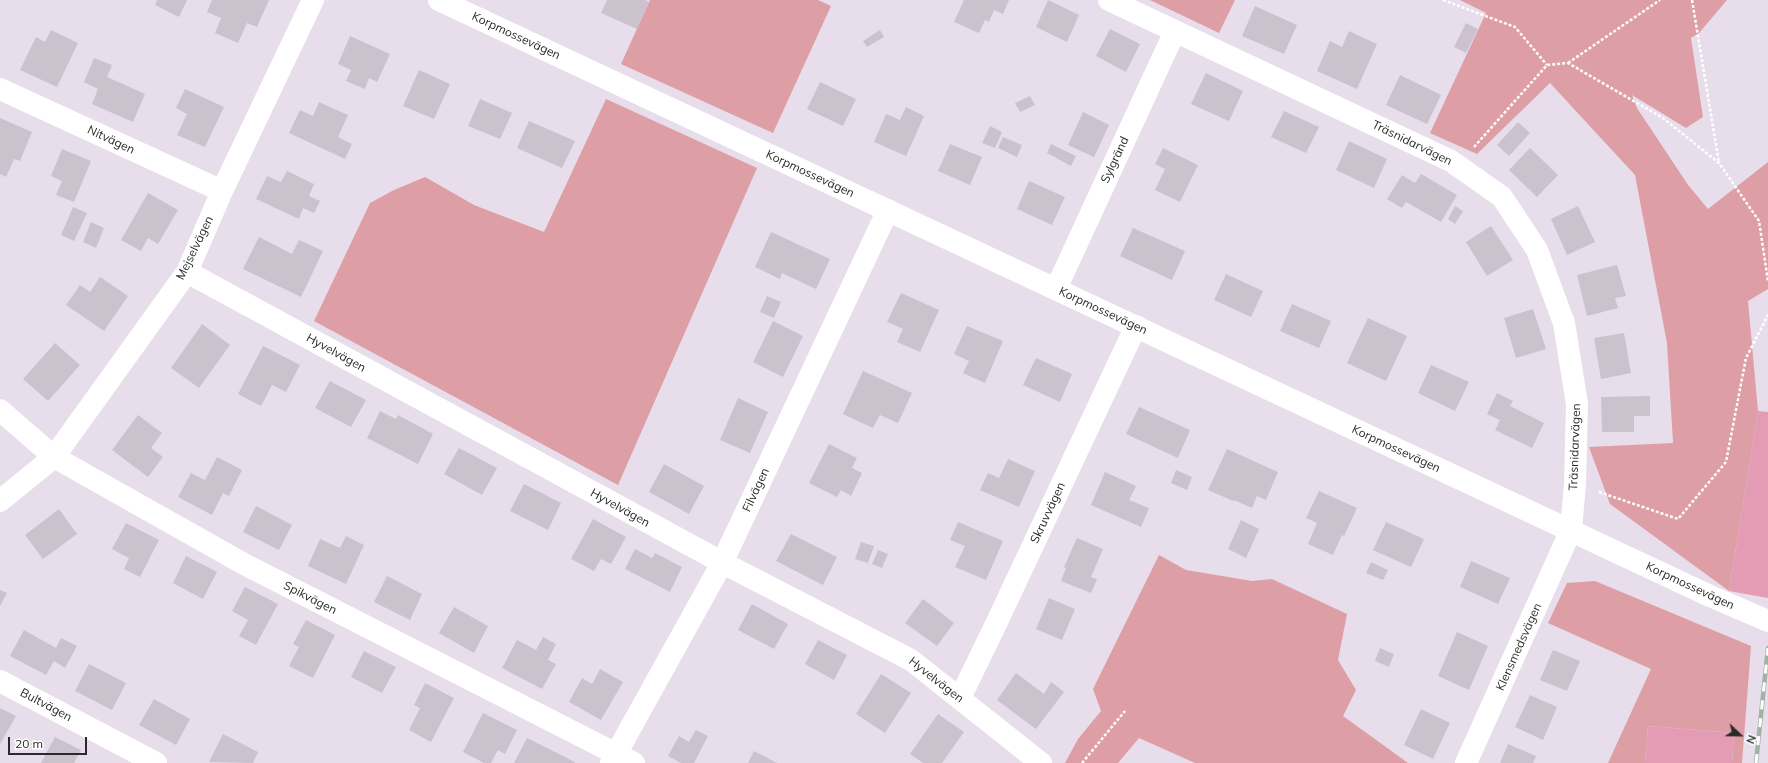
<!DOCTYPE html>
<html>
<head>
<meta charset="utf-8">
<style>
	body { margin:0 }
	#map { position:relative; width:1768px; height:763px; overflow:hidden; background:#e8ddeb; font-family:Mulish,sans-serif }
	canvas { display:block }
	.north { position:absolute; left:1720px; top:715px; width:40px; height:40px; -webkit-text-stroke:3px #fff; paint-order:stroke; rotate:112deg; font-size:11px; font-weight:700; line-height:16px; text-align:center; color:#2a2a2a }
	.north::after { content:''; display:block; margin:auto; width:14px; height:18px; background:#2a2a2a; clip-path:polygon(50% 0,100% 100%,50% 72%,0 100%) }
	.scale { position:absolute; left:8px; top:737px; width:79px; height:18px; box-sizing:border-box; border:2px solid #2a2a2a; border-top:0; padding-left:5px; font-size:12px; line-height:14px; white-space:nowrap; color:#2a2a2a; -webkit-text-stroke:3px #fff; paint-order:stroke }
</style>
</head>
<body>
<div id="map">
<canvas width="1768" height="763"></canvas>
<div class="north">N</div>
<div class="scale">20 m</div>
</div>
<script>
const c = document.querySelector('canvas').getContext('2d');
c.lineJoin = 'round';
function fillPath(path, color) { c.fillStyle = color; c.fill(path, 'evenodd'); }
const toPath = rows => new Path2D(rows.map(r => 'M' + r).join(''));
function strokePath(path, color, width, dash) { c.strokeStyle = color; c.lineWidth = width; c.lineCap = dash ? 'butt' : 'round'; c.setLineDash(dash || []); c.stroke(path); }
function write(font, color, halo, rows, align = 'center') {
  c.font = font + ' Mulish,sans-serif'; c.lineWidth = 3.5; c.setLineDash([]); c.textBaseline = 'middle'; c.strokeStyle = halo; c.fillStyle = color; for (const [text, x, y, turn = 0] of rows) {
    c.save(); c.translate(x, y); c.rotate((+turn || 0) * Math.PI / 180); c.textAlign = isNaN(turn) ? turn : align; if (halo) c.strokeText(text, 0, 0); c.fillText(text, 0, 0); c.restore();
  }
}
fillPath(toPath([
	[650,0,818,0,831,6,773,133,621,64],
	[1150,0,1235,0,1219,33],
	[1460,0,1727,0,1699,33,1691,38,1703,117,1686,128,1632,95,1637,108,1688,185,1708,209,1768,162,1768,289,1748,301,1758,411,1729,591,1610,504,1589,447,1673,443,1667,343,1635,175,1550,83,1477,154,1430,133,1486,13],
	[606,99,757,168,618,485,314,321,370,203,394,190,425,177,474,205,544,232],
	[1159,555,1186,570,1252,581,1272,579,1347,614,1338,660,1356,690,1343,716,1408,763,1195,763,1139,738,1118,763,1065,763,1078,739,1101,711,1093,689],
	[1595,581,1751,646,1742,763,1732,763,1734,733,1648,726,1645,763,1608,763,1651,669,1548,623,1567,583]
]), '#dd9ea5');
fillPath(toPath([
	[1758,411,1768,412,1768,598,1729,591],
	[1648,726,1734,733,1732,763,1645,763]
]), '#e49bb4');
fillPath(toPath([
	[157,0,187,0,179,17,155,5],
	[212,0,269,0,257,27,247,23,238,43,215,33,221,18,207,12],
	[607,0,645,0,649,2,637,29,601,13],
	[964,0,1009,0,1003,14,994,10,989,22,985,20,979,33,954,22],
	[1048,0,1079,15,1067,42,1036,27],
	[1255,6,1297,25,1284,54,1242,36],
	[1466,23,1478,29,1466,53,1454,47],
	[1110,29,1140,44,1126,72,1096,56],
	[51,30,78,43,57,87,20,70,36,37,45,42],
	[880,30,884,37,867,47,863,41],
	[1349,31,1377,44,1357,89,1317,71,1330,41,1342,47],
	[350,36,390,54,377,82,369,78,365,89,346,81,351,70,338,64],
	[94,58,112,65,107,77,145,94,133,122,92,104,98,89,84,82],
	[419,70,450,84,434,119,403,106],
	[1206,73,1243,91,1229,121,1191,104],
	[1400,75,1441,95,1427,124,1386,105],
	[820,82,856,99,843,126,807,109],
	[185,89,224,107,205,147,177,135,187,114,176,108],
	[1030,96,1035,105,1020,112,1015,103],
	[480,99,512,113,500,139,468,126],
	[319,102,348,115,338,137,352,144,345,159,289,133,300,110,313,116],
	[906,107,924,116,906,156,874,142,886,114,900,120],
	[1284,111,1319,127,1306,153,1271,137],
	[1083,112,1109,125,1094,157,1068,145],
	[0,118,32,132,20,161,14,159,6,177,0,174],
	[529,121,575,141,562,168,517,148],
	[1518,122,1530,133,1509,156,1497,145],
	[990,126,1002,132,995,148,982,143],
	[1003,137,1022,145,1017,157,998,148],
	[1349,141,1387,159,1374,188,1336,170],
	[950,144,982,157,970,185,938,171],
	[1051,144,1076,156,1071,166,1047,153],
	[1163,148,1198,165,1180,202,1155,190,1165,169,1155,164],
	[1530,148,1558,175,1537,197,1509,170],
	[62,149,91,161,74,202,56,195,62,181,51,176],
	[287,171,314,184,309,196,320,201,314,213,303,208,299,219,256,199,267,176,281,182],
	[1421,174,1457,195,1441,222,1406,202,1402,208,1387,199,1402,175,1415,183],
	[1029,181,1065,197,1052,225,1017,209],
	[148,193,178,210,158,244,148,238,141,251,121,240],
	[1455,206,1463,211,1455,224,1448,219],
	[1578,206,1595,242,1567,255,1551,219],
	[73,207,87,213,74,241,61,235],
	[91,222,104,228,96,248,83,242],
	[1491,226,1513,260,1487,276,1466,242],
	[1133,228,1185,251,1172,280,1120,256],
	[771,232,830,259,816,289,782,273,780,279,755,267],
	[259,237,292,254,299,240,323,251,301,297,243,269],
	[1617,265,1626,296,1615,298,1618,308,1587,316,1577,275],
	[1226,274,1263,291,1251,317,1214,300],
	[100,277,128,296,104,331,66,305,80,285,90,292],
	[901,293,939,310,920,352,897,342,903,329,887,322],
	[767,296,781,302,774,318,760,312],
	[1292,304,1331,321,1319,348,1280,331],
	[1533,309,1546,349,1516,358,1504,318],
	[1368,318,1407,336,1386,381,1347,363],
	[773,321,803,336,783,377,753,362],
	[202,324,230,345,199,388,171,368],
	[967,326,1003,341,985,383,963,373,969,361,954,354],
	[1624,333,1631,373,1601,379,1594,338],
	[55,343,80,365,48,401,23,379],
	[263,346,300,365,286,392,272,385,261,406,238,394],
	[1036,358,1072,374,1060,402,1023,385],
	[1431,365,1469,382,1455,411,1418,393],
	[863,371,912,393,898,423,880,415,873,428,843,414],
	[330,381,366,400,351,427,315,408],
	[1497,393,1513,401,1510,406,1544,423,1532,448,1495,430,1500,420,1487,414],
	[1650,396,1650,416,1634,416,1634,432,1602,432,1601,397],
	[738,398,768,412,750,453,720,440],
	[1139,407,1190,430,1178,458,1126,434],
	[380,411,396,419,398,415,433,434,418,464,367,438],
	[138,415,162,433,151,448,163,457,148,477,112,450],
	[829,444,857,458,852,468,862,473,851,496,841,490,837,497,809,483],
	[459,448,497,468,482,495,444,474],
	[1227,449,1278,472,1266,500,1257,496,1252,508,1234,500,1233,501,1208,490],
	[217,457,242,470,229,496,223,493,212,515,178,497,191,473,205,480],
	[1008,459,1035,471,1019,507,980,490,988,473,999,478],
	[664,464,704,486,689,514,649,492],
	[1176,470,1192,477,1187,490,1171,483],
	[1105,472,1136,486,1129,500,1149,508,1141,527,1091,505],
	[524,484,561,503,548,530,510,511],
	[1319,491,1357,508,1344,536,1342,535,1333,555,1308,544,1317,523,1306,518],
	[256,506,292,525,279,550,243,532],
	[59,509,77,534,43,559,25,535],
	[593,519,626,537,611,564,601,559,594,571,571,559],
	[1241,520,1259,529,1246,558,1228,549],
	[958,522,1003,541,986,580,955,567,965,546,950,540],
	[1386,522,1424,539,1411,567,1373,550],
	[126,523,159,540,140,577,124,569,129,558,112,549],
	[791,534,837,557,823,585,776,561],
	[346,536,364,545,346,584,308,566,320,539,340,548],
	[1077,538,1103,549,1091,577,1097,579,1091,593,1061,581,1066,568,1064,567],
	[861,542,874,546,868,563,855,559],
	[635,549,652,558,655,553,682,567,670,592,625,569],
	[878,550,888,554,882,568,872,564],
	[186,556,217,572,203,599,173,583],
	[1471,561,1510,578,1498,604,1460,587],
	[1371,562,1388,570,1383,580,1366,573],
	[387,576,422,594,410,620,374,602],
	[245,587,278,604,256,645,239,636,248,620,232,611],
	[0,590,7,593,0,606],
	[1049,598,1075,609,1062,640,1036,629],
	[923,599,954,623,937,646,905,623],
	[752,604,788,624,774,649,738,630],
	[454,607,488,626,474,653,439,633],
	[306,620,335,635,313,678,289,666,299,647,293,644],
	[24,630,56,648,61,638,77,646,65,668,54,661,46,675,10,656],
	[1457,632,1488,646,1469,690,1438,676],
	[543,637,556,644,548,660,556,664,542,689,502,668,517,640,536,650],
	[818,640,847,655,834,680,805,664],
	[1380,648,1394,654,1389,667,1375,661],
	[1553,650,1580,661,1567,691,1540,680],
	[364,651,396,667,382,693,351,677],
	[89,664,126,683,112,710,75,691],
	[600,669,623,682,601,720,569,702,582,678,592,684],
	[1016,673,1044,694,1051,682,1064,692,1036,729,997,700],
	[881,674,911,693,885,733,856,714],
	[425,683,454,698,431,742,409,730,420,708,414,705],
	[1530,695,1557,707,1543,740,1515,727],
	[154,699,190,719,176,745,139,725],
	[0,708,16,716,0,744],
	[1421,709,1450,723,1433,759,1404,745],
	[483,713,517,730,505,754,498,750,491,763,484,763,463,752],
	[938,714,964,732,942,763,923,763,910,754],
	[696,730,708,736,694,763,681,763,668,756,679,736,689,742],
	[223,734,258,752,253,763,209,762],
	[55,737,81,750,74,763,41,763],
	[527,738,575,762,574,763,514,763],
	[1508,744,1536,756,1533,763,1500,763],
	[754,751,777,763,748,763]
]), '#ccc2ce');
strokePath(toPath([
	[1443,0,1515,27,1547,65],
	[1692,0,1719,163],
	[1568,63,1660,0],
	[1474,147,1547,65,1568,63,1663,118,1719,163,1759,221,1768,281],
	[1599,492,1678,519,1726,462,1746,358,1768,315],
	[1082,763,1125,711]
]), '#fff', 2.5, [3, 2]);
strokePath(toPath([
	[1109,0,1451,161,1502,197,1537,250,1564,323,1577,404,1575,484,1571,530,1466,763],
	[0,89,222,191],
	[187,272,725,564,911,660,1041,763],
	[1056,289,1175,31],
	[0,410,54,457,244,564,634,763],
	[0,501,54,457,187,272,222,191,313,0],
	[0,681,156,763],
	[960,698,996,624,1136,326],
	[611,763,722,563,888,210]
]), '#fff', 22);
strokePath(toPath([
	[439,0,1710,596,1768,621]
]), '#fff', 22);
const rail = toPath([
	[1756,763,1768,648]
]);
strokePath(rail, '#a1b3a2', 4.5);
strokePath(rail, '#fff', 3, [9]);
write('12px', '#2a2a2a', '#fff', [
	["Korpmossevägen",516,36,25],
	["Nitvägen",111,140,25],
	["Träsnidarvägen",1412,143,26],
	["Sylgränd",1115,160,-65],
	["Korpmossevägen",810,174,25],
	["Mejselvägen",195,248,-64],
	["Korpmossevägen",1103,311,25],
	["Hyvelvägen",336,353,29],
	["Träsnidarvägen",1575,447,-88],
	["Korpmossevägen",1396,449,25],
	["Filvägen",756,490,-65],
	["Hyvelvägen",620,508,29],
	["Skruvvägen",1048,513,-65],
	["Korpmossevägen",1690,586,25],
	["Spikvägen",310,598,27],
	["Klensmedsvägen",1519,647,-66],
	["Hyvelvägen",936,680,38],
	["Bultvägen",46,705,28]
]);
</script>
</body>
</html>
